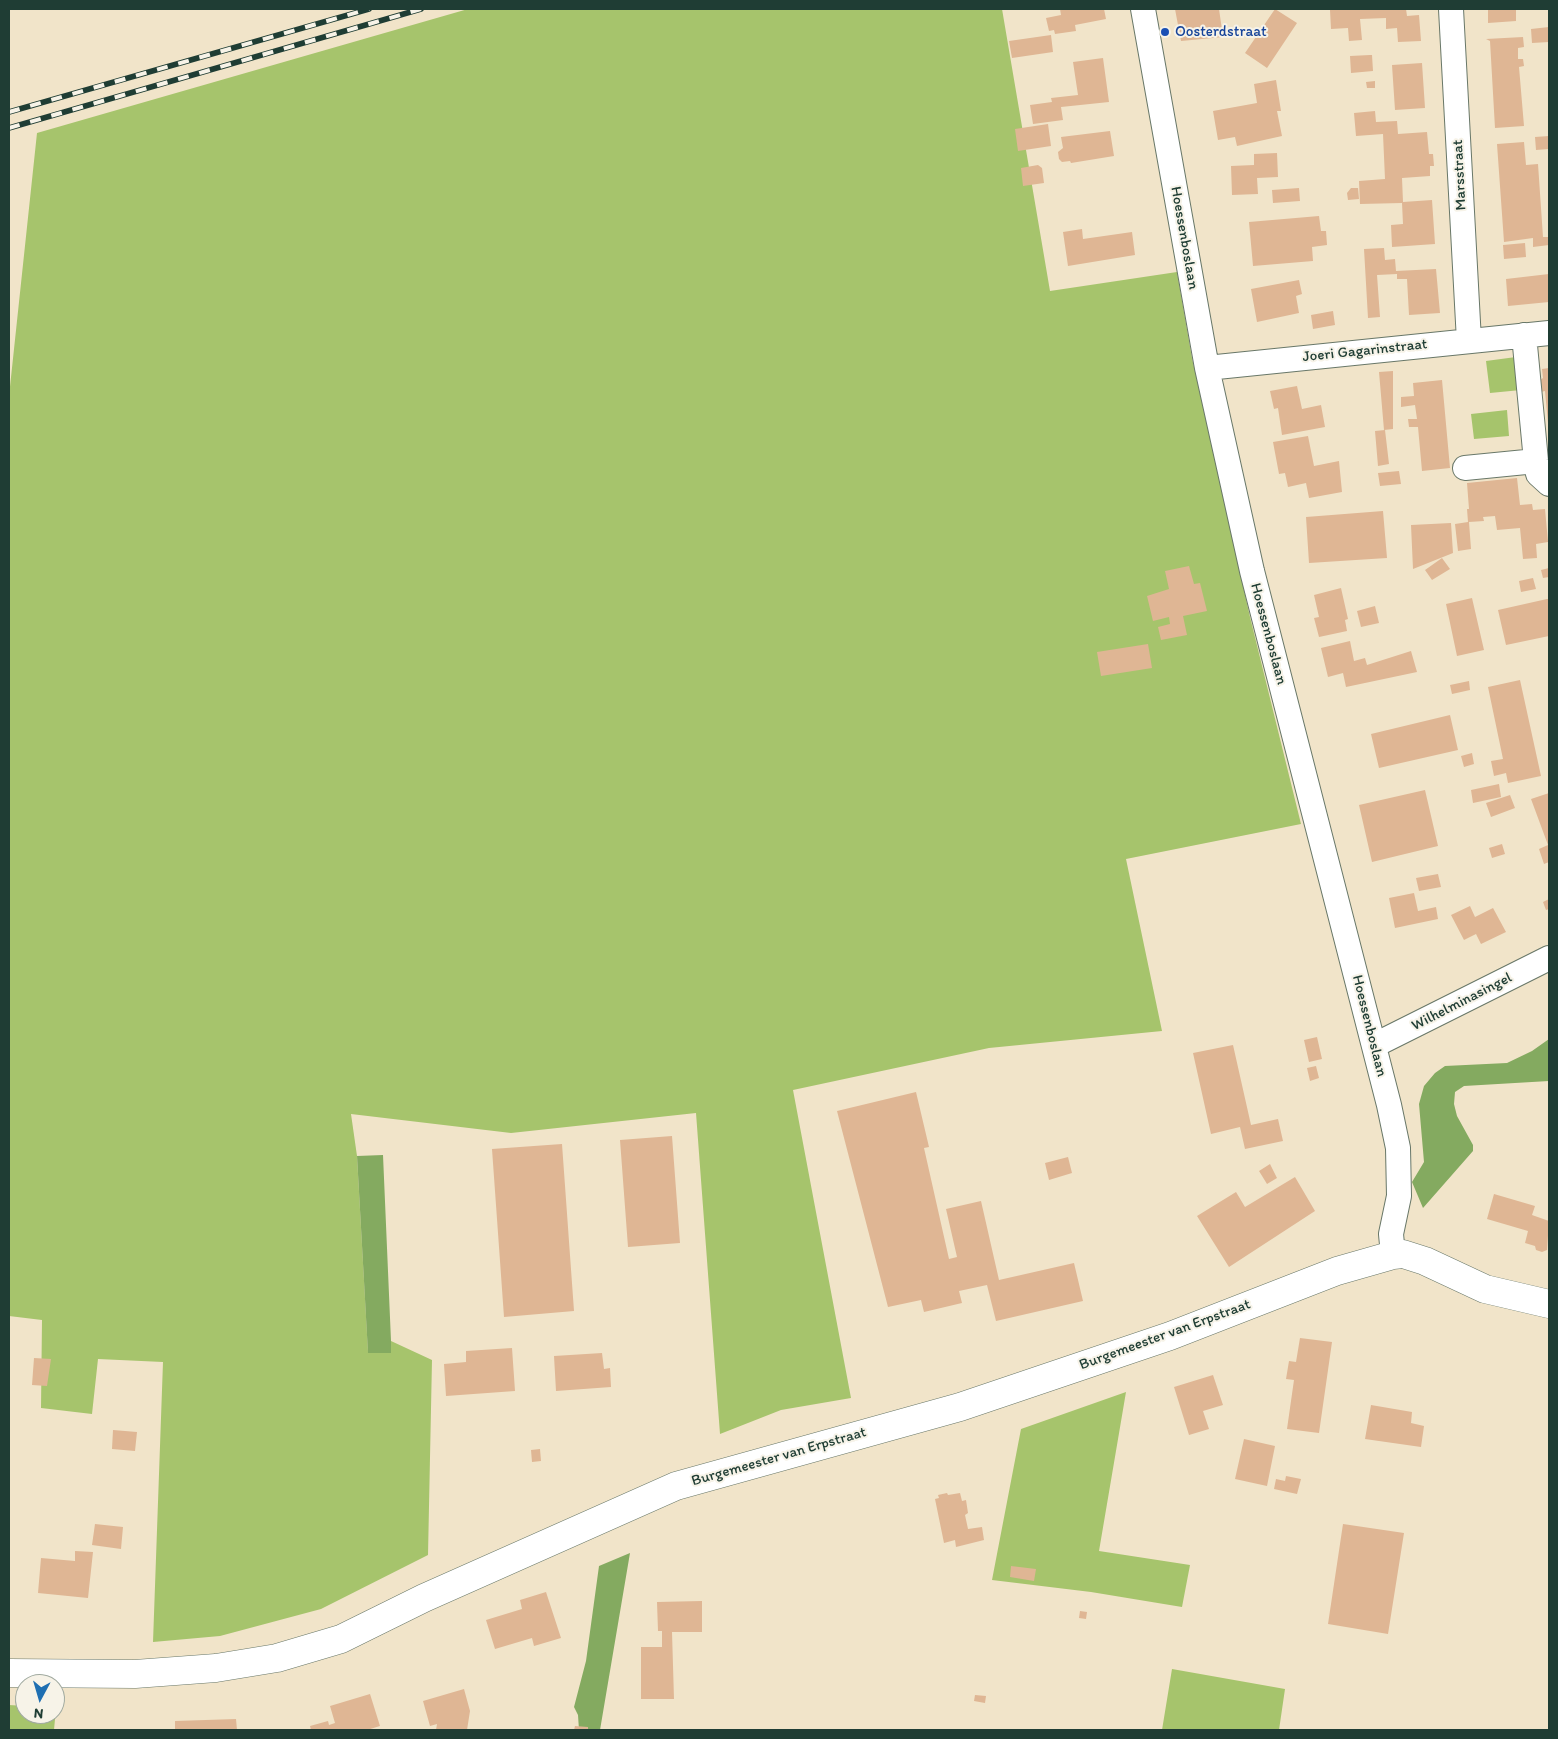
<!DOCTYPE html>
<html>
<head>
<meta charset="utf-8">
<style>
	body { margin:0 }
	#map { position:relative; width:1558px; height:1739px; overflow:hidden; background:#f1e4c9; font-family:Itim,sans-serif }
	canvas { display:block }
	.frame { position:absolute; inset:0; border:10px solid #1f3d34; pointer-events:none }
	.north { position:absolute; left:15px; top:1674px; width:50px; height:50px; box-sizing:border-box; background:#f7f3e8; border:1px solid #a1aaa0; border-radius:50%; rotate:186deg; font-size:14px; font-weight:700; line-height:20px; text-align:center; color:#1f3d34 }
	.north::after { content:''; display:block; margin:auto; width:18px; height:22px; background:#1f6fb2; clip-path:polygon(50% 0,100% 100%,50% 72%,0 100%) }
</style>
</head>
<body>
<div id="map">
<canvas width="1558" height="1739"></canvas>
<div class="frame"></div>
<div class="north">N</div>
</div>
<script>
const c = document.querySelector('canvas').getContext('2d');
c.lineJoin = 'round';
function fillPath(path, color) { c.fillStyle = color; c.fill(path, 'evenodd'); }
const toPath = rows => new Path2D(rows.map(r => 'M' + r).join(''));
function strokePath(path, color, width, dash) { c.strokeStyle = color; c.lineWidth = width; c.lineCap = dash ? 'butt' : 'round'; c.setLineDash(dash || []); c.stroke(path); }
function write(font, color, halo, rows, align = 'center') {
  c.font = font + ' Itim,sans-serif'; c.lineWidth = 4; c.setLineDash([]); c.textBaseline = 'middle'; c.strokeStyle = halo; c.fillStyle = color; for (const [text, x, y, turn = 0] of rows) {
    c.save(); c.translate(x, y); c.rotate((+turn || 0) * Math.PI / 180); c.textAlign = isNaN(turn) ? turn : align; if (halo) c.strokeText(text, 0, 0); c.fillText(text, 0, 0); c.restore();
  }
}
fillPath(toPath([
	[468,9,1002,9,1050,291,1177,272,1192,358,1250,617,1301,824,1126,859,1162,1031,989,1048,793,1090,851,1398,781,1410,720,1434,696,1113,511,1133,351,1114,357,1156,368,1352,391,1353,391,1341,432,1360,428,1555,321,1609,220,1636,153,1642,163,1362,98,1359,92,1414,41,1408,42,1320,9,1316,9,396,37,133],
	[1516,357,1521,390,1490,393,1486,361],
	[1507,410,1509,436,1474,439,1471,414],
	[1126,1392,1099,1551,1190,1565,1182,1607,1091,1592,992,1580,1021,1429],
	[1172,1669,1285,1689,1279,1730,1162,1730],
	[9,1705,25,1706,25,1714,55,1714,56,1708,54,1730,9,1730]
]), '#a6c46c');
fillPath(toPath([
	[1549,1039,1549,1081,1464,1086,1455,1092,1454,1104,1457,1116,1473,1145,1473,1151,1423,1208,1412,1182,1424,1162,1419,1104,1424,1086,1435,1073,1445,1066,1507,1063,1532,1051],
	[383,1155,391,1341,391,1353,368,1353,357,1156],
	[630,1553,600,1730,579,1730,578,1715,574,1707,586,1661,599,1566]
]), '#84aa60');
fillPath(toPath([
	[1060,9,1104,9,1106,19,1075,25,1076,31,1055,34,1054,30,1049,31,1046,18,1061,15],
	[1175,9,1219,9,1223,37,1181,41],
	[1275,9,1297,23,1267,68,1245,53],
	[1347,9,1406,9,1407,16,1419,15,1421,41,1398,42,1397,28,1386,29,1386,18,1360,19,1362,40,1349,41,1348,28,1331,29,1330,10],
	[1488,9,1516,9,1516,21,1488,23],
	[1549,27,1549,42,1532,43,1531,29],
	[1051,35,1053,52,1012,58,1009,41],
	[1523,37,1524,47,1518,48,1518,59,1523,59,1524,66,1519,67,1524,126,1495,128,1490,41,1486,39],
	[1370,55,1372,55,1373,71,1351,73,1350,56],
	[1103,58,1109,102,1061,107,1063,120,1033,124,1030,105,1052,102,1051,98,1078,95,1073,62],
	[1422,63,1425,108,1395,110,1392,65],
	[1276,80,1281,111,1277,111,1282,136,1237,146,1235,137,1218,140,1213,111,1257,103,1254,84],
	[1375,81,1375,88,1367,88,1366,82],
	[1375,111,1376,122,1397,121,1398,134,1427,132,1429,154,1433,154,1434,166,1430,166,1430,176,1402,178,1403,202,1432,200,1435,244,1392,247,1391,225,1403,224,1402,203,1360,204,1359,181,1385,179,1383,134,1356,136,1354,113],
	[1048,124,1051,146,1018,151,1015,129],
	[1110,131,1114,156,1071,163,1070,161,1062,162,1059,159,1058,152,1063,148,1061,137],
	[1549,136,1549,149,1536,150,1535,137],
	[1524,142,1526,165,1538,164,1543,237,1549,237,1549,245,1533,247,1533,238,1504,242,1497,144],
	[1277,153,1278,177,1257,178,1258,194,1232,195,1231,166,1254,165,1254,154],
	[1038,165,1042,168,1044,183,1023,186,1021,168],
	[1299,188,1300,201,1273,203,1272,190],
	[1351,188,1358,188,1359,199,1348,200,1347,193],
	[1319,216,1321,231,1326,231,1327,245,1312,247,1313,261,1253,266,1249,222],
	[1082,229,1083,239,1132,232,1135,255,1068,266,1063,232],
	[1525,243,1526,257,1504,259,1503,245],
	[1384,248,1385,260,1395,259,1396,271,1436,269,1440,313,1409,315,1407,279,1397,279,1397,274,1377,275,1380,317,1368,318,1364,249],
	[1549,274,1549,302,1508,306,1506,279],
	[1299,280,1302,294,1296,296,1299,313,1257,322,1251,289],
	[1333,311,1335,325,1313,329,1311,315],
	[1549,368,1549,423,1548,423,1545,391,1541,392,1540,380,1543,378,1542,369],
	[1393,371,1393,429,1384,430,1379,372],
	[1442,380,1450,468,1422,471,1418,427,1409,427,1408,419,1417,419,1415,405,1401,407,1401,397,1414,396,1413,383],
	[1297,386,1302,409,1321,405,1325,427,1282,435,1278,408,1274,409,1270,391],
	[1385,430,1389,464,1378,466,1375,431],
	[1308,436,1314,466,1339,461,1342,492,1309,498,1306,483,1288,487,1285,473,1279,474,1273,442],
	[1399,471,1401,484,1380,486,1378,473],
	[1517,478,1520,505,1532,504,1533,510,1545,509,1548,542,1536,544,1537,558,1523,559,1520,528,1497,530,1495,516,1483,517,1484,521,1469,522,1471,549,1458,551,1455,524,1468,522,1467,509,1469,509,1467,483],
	[1383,511,1387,558,1309,563,1306,517],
	[1451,523,1453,553,1413,569,1411,525],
	[1442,558,1450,569,1432,580,1425,570],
	[1189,566,1194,584,1200,583,1207,611,1183,616,1187,635,1161,640,1158,627,1170,624,1169,617,1153,621,1147,596,1169,589,1165,571],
	[1549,568,1549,577,1543,578,1541,570],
	[1533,578,1536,589,1521,592,1519,581],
	[1341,588,1348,619,1345,620,1347,631,1319,637,1314,618,1319,617,1314,595],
	[1472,598,1484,650,1457,656,1446,604],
	[1547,599,1549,599,1549,636,1506,645,1498,610],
	[1375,606,1379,623,1361,627,1357,611],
	[1350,641,1354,661,1365,658,1367,665,1411,651,1417,672,1346,687,1343,673,1328,677,1321,648],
	[1148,644,1152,668,1101,676,1097,652],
	[1520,680,1541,776,1508,783,1506,773,1494,776,1491,761,1503,759,1488,687],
	[1469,681,1470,690,1452,694,1450,685],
	[1450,715,1458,750,1379,768,1371,734],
	[1472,753,1474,764,1464,767,1461,756],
	[1499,784,1501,797,1473,803,1471,790],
	[1425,790,1438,846,1372,862,1359,805],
	[1549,793,1549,862,1544,864,1539,849,1548,845,1531,799],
	[1510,795,1515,808,1491,817,1486,803],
	[1502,844,1505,854,1492,858,1489,848],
	[1438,874,1441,887,1419,891,1416,878],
	[1414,893,1418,911,1436,907,1438,919,1395,928,1389,898],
	[1549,899,1549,909,1546,910,1543,902],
	[1470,906,1475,917,1493,908,1506,932,1481,944,1476,934,1464,940,1451,915],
	[1317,1037,1322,1059,1309,1062,1304,1040],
	[1233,1045,1251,1125,1278,1119,1283,1141,1245,1149,1240,1127,1211,1134,1193,1053],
	[1316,1066,1319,1078,1310,1081,1307,1068],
	[916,1092,929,1147,924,1148,949,1259,957,1257,946,1209,981,1201,999,1280,1074,1263,1083,1301,996,1321,987,1285,959,1291,962,1303,924,1312,921,1300,888,1307,837,1111],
	[672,1136,680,1243,628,1247,620,1140],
	[562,1144,574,1311,504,1317,492,1149],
	[1068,1157,1072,1173,1049,1180,1045,1163],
	[1270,1164,1277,1178,1267,1184,1259,1171],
	[1295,1177,1315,1211,1229,1267,1197,1216,1236,1192,1245,1207],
	[1494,1194,1535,1206,1532,1215,1549,1221,1547,1250,1542,1252,1536,1250,1535,1246,1525,1243,1528,1231,1487,1219],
	[1300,1338,1332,1342,1319,1433,1287,1429,1294,1380,1286,1379,1289,1361,1296,1362],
	[512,1348,515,1391,446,1396,444,1364,466,1362,466,1351],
	[602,1353,604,1369,610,1368,611,1387,556,1391,554,1356],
	[34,1358,51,1359,47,1386,32,1385],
	[1213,1375,1223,1405,1203,1411,1209,1429,1189,1435,1174,1387],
	[1371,1405,1412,1412,1411,1423,1424,1426,1421,1447,1365,1439],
	[113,1430,137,1432,135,1451,112,1449],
	[1244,1439,1275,1446,1267,1486,1235,1479],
	[540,1449,541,1461,532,1462,531,1450],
	[1286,1476,1301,1479,1297,1494,1274,1489,1276,1479,1285,1481],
	[947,1493,948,1495,960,1493,962,1501,966,1500,968,1513,965,1515,968,1529,982,1527,984,1540,956,1547,955,1540,944,1543,935,1499,939,1498,938,1495],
	[95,1524,123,1527,121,1549,92,1545],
	[1343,1524,1404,1533,1388,1634,1328,1624],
	[75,1551,93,1552,88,1598,38,1593,41,1558,75,1561],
	[1011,1566,1036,1569,1034,1581,1010,1577],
	[546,1592,561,1638,534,1646,532,1638,495,1649,486,1620,522,1609,520,1600],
	[702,1601,702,1632,672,1632,674,1699,641,1699,641,1647,662,1647,662,1631,658,1631,657,1602],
	[1080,1611,1087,1612,1086,1619,1079,1618],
	[464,1689,470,1711,467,1730,436,1730,437,1724,430,1726,423,1701],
	[370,1694,380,1726,367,1730,311,1730,310,1726,328,1721,329,1725,335,1723,330,1706],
	[975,1695,986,1696,985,1703,974,1701],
	[236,1719,237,1730,175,1730,175,1721],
	[575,1726,588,1727,588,1730,574,1730]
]), '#dfb694');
const minor = toPath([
	[1143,9,1207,368,1252,571,1389,1105,1398,1148,1399,1196,1391,1234,1393,1255],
	[1451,9,1469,341],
	[1524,335,1536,461,1538,474,1549,484],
	[1207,368,1549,333],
	[1465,468,1536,461],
	[1375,1045,1549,958]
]);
const tertiary = toPath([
	[9,1673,135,1674,216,1668,277,1658,341,1639,424,1598,676,1486,960,1407,1170,1336,1337,1271,1393,1255,1403,1254,1425,1261,1485,1289,1549,1304]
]);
strokePath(minor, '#687768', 26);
strokePath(tertiary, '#687768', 29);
strokePath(minor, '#fff', 24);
strokePath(tertiary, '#fff', 28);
const rail = toPath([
	[9,112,369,9],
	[9,128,421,9]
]);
strokePath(rail, '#1f3d34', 5.5);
strokePath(rail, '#f7f3e8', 4, [11]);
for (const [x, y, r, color] of [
	[1165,32,5,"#1a4fb4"]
]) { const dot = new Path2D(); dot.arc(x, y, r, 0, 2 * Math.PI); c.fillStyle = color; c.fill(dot); strokePath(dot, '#f7f3e8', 2); }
write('15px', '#164399', '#f7f3e8', [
	["Oosterdstraat",1175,32]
], 'left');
write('15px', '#1f3d34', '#f7f3e8', [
	["Marsstraat",1460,175,-93],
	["Hoessenboslaan",1184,238,80],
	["Joeri Gagarinstraat",1365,351,-6],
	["Hoessenboslaan",1268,634,75],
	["Wilhelminasingel",1462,1002,-27],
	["Hoessenboslaan",1369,1026,76],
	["Burgemeester van Erpstraat",1165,1335,-20],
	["Burgemeester van Erpstraat",779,1457,-16]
]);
</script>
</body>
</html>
